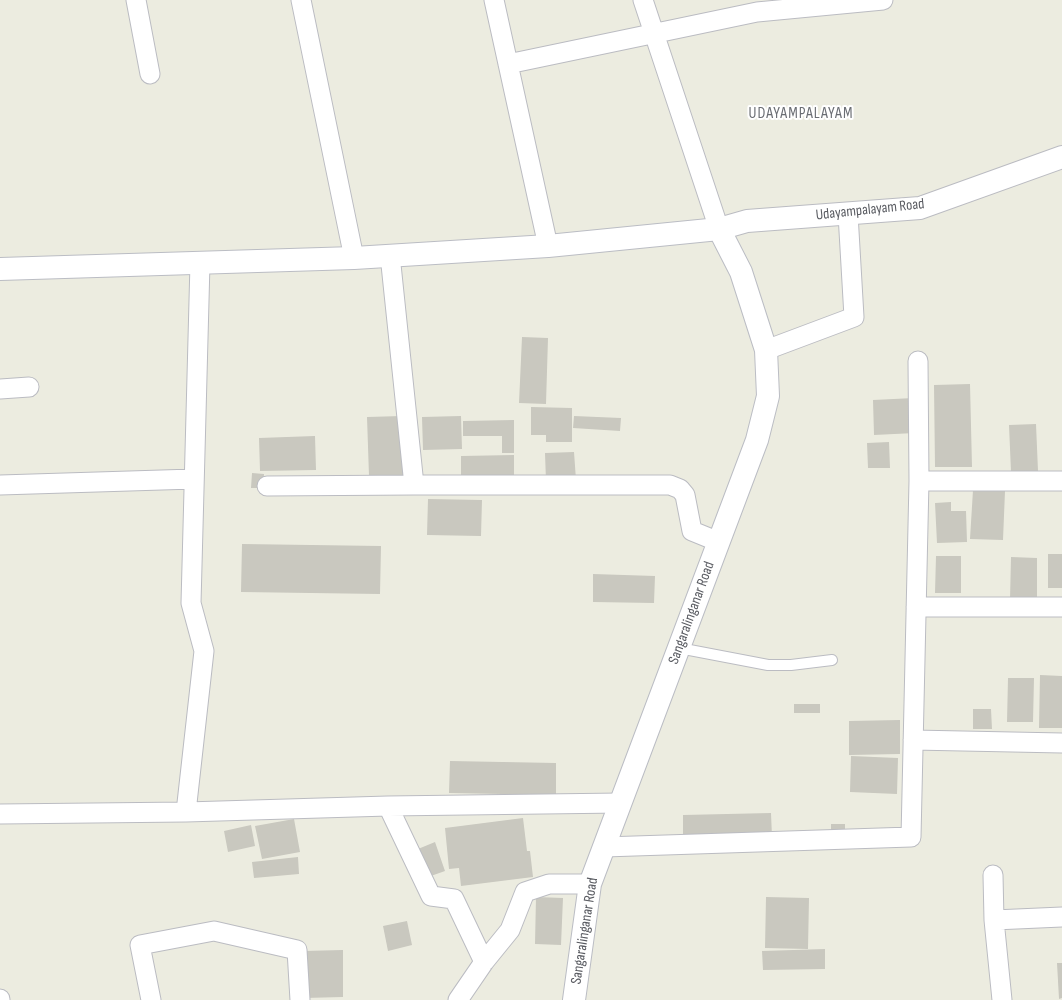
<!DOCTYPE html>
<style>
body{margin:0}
canvas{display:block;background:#ecece0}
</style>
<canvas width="1062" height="1000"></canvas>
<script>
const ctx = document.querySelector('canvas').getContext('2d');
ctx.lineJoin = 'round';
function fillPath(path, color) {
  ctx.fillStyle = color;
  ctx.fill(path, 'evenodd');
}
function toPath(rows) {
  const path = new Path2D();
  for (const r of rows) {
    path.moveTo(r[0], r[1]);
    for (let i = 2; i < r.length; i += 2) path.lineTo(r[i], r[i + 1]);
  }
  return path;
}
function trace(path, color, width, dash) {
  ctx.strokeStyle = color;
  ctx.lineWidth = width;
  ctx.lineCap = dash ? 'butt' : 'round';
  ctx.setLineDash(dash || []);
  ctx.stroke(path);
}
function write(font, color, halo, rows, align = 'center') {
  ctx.font = font + ' "Sofia Sans Condensed",sans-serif';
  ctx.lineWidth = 4;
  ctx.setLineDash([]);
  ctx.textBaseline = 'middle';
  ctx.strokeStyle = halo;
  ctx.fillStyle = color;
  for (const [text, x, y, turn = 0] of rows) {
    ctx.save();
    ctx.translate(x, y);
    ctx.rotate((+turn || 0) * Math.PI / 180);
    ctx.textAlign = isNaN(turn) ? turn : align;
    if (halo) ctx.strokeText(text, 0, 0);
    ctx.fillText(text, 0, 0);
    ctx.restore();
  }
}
const building = toPath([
 [522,337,548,338,546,404,519,403],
 [970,384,972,467,935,467,934,385],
 [914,398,915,433,874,435,873,400],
 [531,407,572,408,572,442,546,442,546,435,531,435],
 [402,416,404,475,369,476,367,417],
 [461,416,462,449,423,450,422,417],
 [574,416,621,418,620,431,573,428],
 [514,420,514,453,502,453,502,436,463,436,463,421],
 [1036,424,1038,471,1011,472,1009,425],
 [315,436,316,470,260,471,259,438],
 [889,442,890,468,868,468,867,443],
 [574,452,576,480,546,481,545,453],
 [514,455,514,479,461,479,461,456],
 [252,473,264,474,263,488,251,488],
 [973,490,1005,491,1003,540,970,539],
 [428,499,482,500,481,536,427,535],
 [951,502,951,511,966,511,967,542,937,543,935,503],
 [242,544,381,546,380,594,241,592],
 [1048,554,1062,554,1062,588,1048,588],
 [936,556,961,556,961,593,935,593],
 [1011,557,1037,558,1037,600,1010,600],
 [593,574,655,576,654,603,593,602],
 [1040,675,1062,676,1062,728,1039,728],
 [1008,678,1034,678,1033,722,1007,722],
 [794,704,820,704,820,713,794,713],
 [973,709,991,709,992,729,973,729],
 [900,720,900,754,849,755,849,721],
 [851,756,898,758,897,794,850,792],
 [450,761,556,763,556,795,449,793],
 [771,813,772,837,683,840,683,815],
 [523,818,527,851,530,851,533,877,461,886,459,868,449,869,445,828],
 [294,819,300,852,262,859,255,826],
 [831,824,845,824,845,833,831,833],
 [251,825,255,846,228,852,224,831],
 [435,842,445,871,428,877,418,849],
 [298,857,299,874,254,878,252,862],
 [536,897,563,898,561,945,535,944],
 [766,897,809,898,808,949,765,948],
 [407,921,412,945,388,951,383,926],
 [825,949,825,969,763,970,762,951],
 [343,950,343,997,304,998,303,951],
 [1057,963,1062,963,1062,998,1059,999]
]);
const service = toPath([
 [679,648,768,665,791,665,832,660]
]);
const minor = toPath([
 [136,0,150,74],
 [301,0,354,258],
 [494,0,548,246],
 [643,0,719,229],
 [508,64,757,12,883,0],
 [390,255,414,485,670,485,680,489,685,495,692,531,719,542],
 [766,350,854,317,848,214],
 [918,361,919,481],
 [0,389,29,387],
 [0,485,194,479],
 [267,486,414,485],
 [916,607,1062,607],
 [913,740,1062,743],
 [388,806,431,896,454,899,484,962],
 [186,812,204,651,191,603,200,263],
 [0,814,186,812,388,806,621,803],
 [604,847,911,837,919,481,1062,481],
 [993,875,994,920,1002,1000],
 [994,920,1062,917],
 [0,999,0,1000],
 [151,1000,140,945,214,931,297,950,300,1000],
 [458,1000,484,962,510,930,525,892,549,884,590,884]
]);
const tertiary = toPath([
 [719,229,747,221,920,208,1062,157]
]);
const secondary = toPath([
 [0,269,354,258,548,246,719,229,741,272,766,350,768,396,757,440,590,884,574,1000]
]);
const streetNames = [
 ["Udayampalayam Road",870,210,-6],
 ["Sangaralinganar Road",692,613,-70],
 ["Sangaralinganar Road",585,931,-81]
];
const neighbourhoodNames = [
 ["UDAYAMPALAYAM",801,114]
];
fillPath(building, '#c9c8bf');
trace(service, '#bbbcc2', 12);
trace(minor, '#bbbcc2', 21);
trace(tertiary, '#bbbcc2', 24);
trace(secondary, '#bbbdc4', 24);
trace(service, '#fff', 10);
trace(minor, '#fff', 19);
trace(tertiary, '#fff', 22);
trace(secondary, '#fff', 22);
write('15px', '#595b61', '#fff', streetNames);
ctx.letterSpacing = '1px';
write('16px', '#6a6d73', '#fff', neighbourhoodNames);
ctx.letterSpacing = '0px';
</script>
